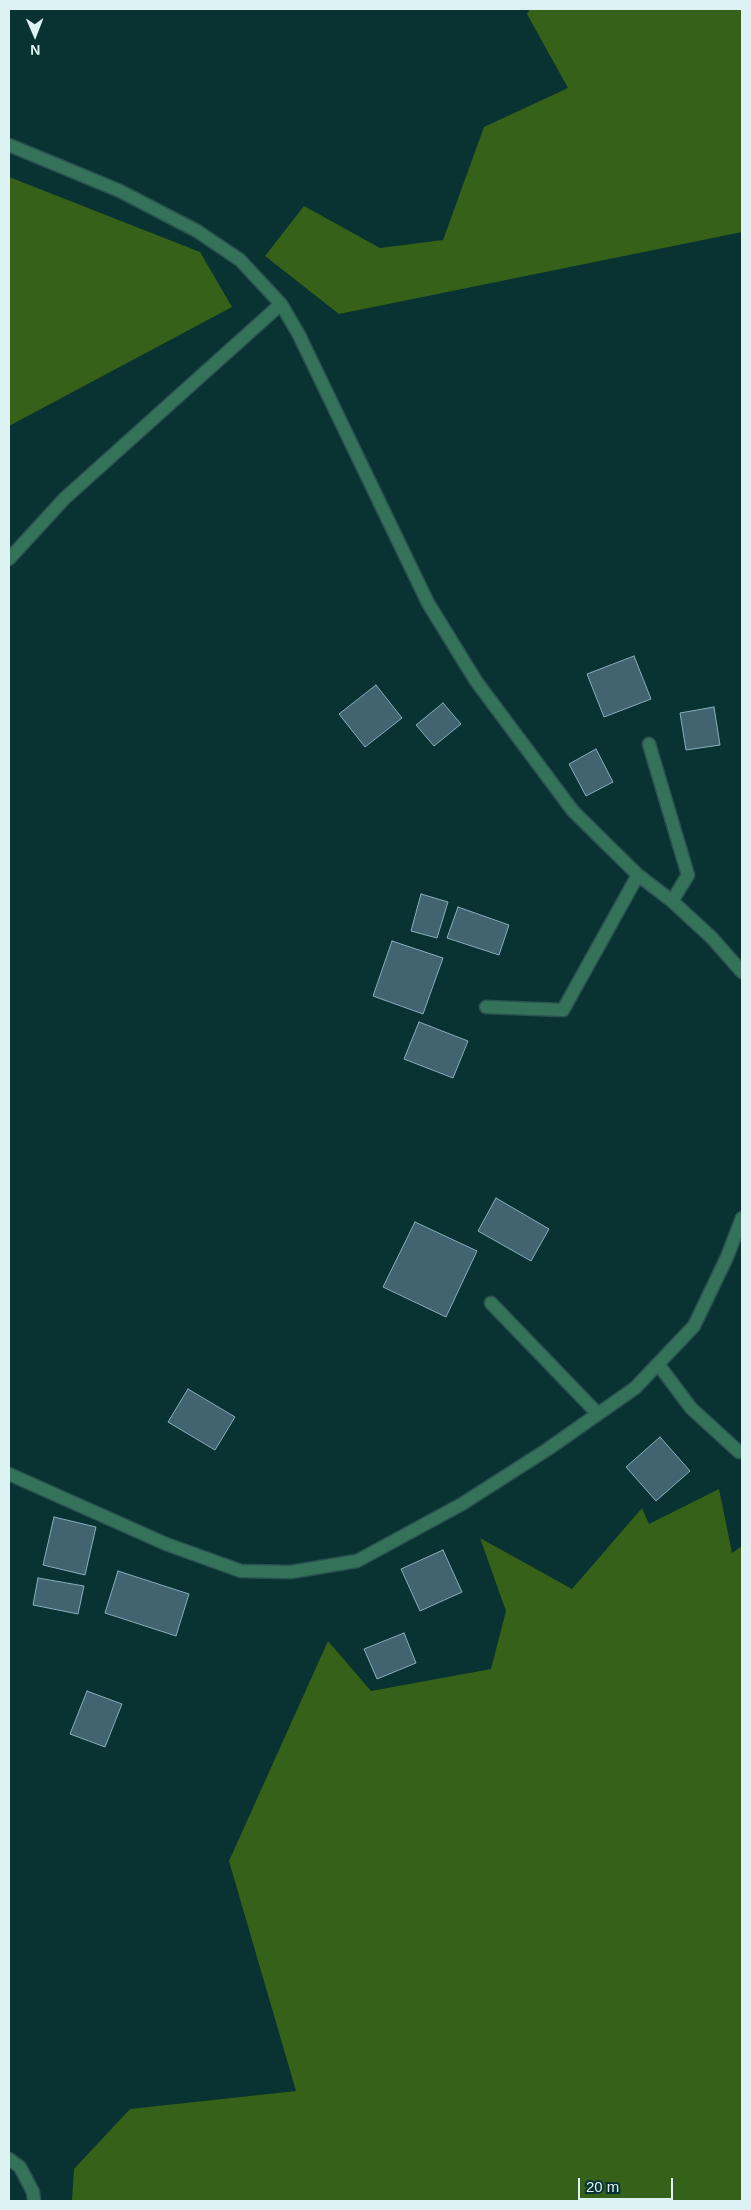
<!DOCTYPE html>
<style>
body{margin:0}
#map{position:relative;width:751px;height:2210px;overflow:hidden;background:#093232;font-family:Helvetica,sans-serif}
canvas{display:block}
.frame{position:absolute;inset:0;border:10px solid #ddf2f2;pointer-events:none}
.north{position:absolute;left:10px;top:10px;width:50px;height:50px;-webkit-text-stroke:4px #093232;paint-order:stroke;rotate:179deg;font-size:14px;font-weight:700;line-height:20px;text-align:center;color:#ddf2f2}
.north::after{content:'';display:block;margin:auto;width:18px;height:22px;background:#ddf2f2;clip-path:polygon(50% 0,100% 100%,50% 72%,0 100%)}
.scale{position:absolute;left:578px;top:2178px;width:95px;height:22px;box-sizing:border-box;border:2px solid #ddf2f2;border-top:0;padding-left:6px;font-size:15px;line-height:18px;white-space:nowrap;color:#ddf2f2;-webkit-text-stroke:4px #093232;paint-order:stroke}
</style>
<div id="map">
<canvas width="751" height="2210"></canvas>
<div class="frame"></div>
<div class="north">N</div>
<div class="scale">20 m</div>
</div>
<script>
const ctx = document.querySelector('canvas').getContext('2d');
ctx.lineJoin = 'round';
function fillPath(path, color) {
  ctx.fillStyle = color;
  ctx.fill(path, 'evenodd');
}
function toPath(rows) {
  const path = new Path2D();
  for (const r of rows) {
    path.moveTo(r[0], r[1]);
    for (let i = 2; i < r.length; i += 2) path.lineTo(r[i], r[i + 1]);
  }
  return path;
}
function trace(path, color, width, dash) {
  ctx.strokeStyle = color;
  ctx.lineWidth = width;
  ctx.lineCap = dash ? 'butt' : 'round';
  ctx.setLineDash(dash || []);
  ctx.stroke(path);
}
const forest = toPath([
 [530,9,742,9,742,232,339,314,265,256,304,206,380,248,443,240,484,127,568,88,527,14],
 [9,177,200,252,232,307,9,426],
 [719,1489,732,1553,742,1546,742,2201,72,2201,74,2169,130,2109,296,2091,229,1861,328,1641,371,1691,491,1669,506,1611,480,1538,572,1589,642,1508,649,1524]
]);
const building = toPath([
 [634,656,651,699,604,717,587,674,634,656],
 [376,685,402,718,365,747,339,714,376,685],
 [443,703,461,724,434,746,416,725,443,703],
 [714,707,720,745,686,750,680,713,714,707],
 [596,749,613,782,586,796,569,764,596,749],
 [421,894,448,902,437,938,411,931,421,894],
 [458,907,509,925,499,955,447,938,458,907],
 [392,941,443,958,423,1014,373,996,392,941],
 [419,1022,468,1041,453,1078,404,1059,419,1022],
 [496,1198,549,1229,531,1261,478,1231,496,1198],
 [415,1222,477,1251,446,1317,383,1287,415,1222],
 [188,1389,235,1417,215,1450,168,1422,188,1389],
 [660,1437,690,1471,656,1501,626,1467,660,1437],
 [54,1517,96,1527,85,1575,43,1565,54,1517],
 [443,1550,462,1592,420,1611,401,1569,443,1550],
 [118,1571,189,1594,176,1636,105,1613,118,1571],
 [38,1578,84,1586,78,1614,33,1605,38,1578],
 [404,1633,416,1663,377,1679,364,1649,404,1633],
 [87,1691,122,1704,105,1747,70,1734,87,1691]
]);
const minor = toPath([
 [9,145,120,191,197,231,240,260,281,304,299,335,428,603,476,681,573,811,638,875,672,901,712,938,742,972],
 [9,559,65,498,281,304],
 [649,744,688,875,672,901],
 [486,1007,563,1010,638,875],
 [491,1303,598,1414],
 [658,1364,691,1408,739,1452],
 [9,1474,166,1544,241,1571,291,1572,357,1561,462,1504,548,1449,635,1388,694,1326,727,1257,742,1218],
 [9,2159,20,2167,33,2192,34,2201]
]);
fillPath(forest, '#366118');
fillPath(building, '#426471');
trace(building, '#8aaebd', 1);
trace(minor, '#2b5151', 15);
trace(minor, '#34735a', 12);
</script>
